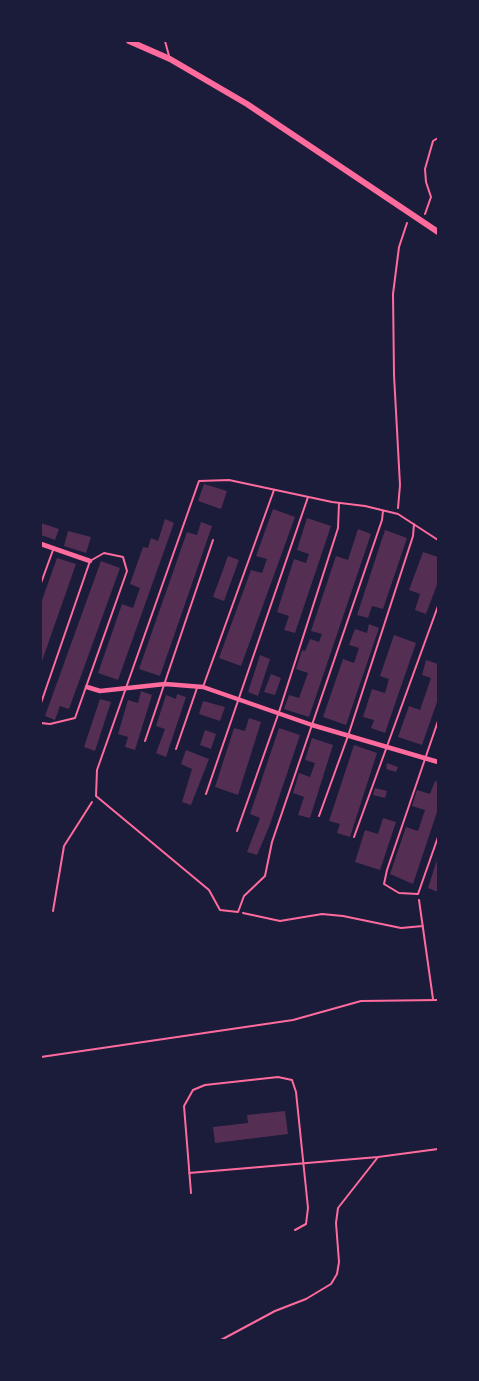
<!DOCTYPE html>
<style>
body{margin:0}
#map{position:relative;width:479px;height:1381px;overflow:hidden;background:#1b1b3a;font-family:"Source Serif 4",serif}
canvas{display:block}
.frame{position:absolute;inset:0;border:42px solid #1b1b3a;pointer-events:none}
</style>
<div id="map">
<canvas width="479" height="1381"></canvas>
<div class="frame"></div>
</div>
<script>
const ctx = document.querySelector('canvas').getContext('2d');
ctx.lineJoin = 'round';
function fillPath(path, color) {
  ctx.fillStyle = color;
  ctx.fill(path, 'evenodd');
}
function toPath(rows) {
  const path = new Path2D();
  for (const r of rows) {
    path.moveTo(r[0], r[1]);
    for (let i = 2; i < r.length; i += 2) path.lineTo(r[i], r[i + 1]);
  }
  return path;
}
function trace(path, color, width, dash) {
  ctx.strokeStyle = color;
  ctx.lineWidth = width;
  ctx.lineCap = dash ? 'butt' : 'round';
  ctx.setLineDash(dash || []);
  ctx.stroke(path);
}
const building = toPath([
 [204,484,227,491,221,509,198,501],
 [273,509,295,517,241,666,219,658,251,570,262,573,267,559,256,556],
 [307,518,331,526,295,633,284,630,289,616,277,612,294,559,306,563,309,554,297,550],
 [165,519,174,523,118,680,98,673,122,604,133,608,140,588,130,584,143,547,148,548,151,538,158,541],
 [201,522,212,526,160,676,139,669,187,532,197,535],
 [41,523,59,529,55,540,41,535],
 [358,529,371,534,309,717,284,709,289,695,299,698,308,673,296,669,302,650,305,651,310,639,319,642,322,634,311,631,336,556,348,560],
 [385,530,407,538,383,609,372,606,368,618,357,615],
 [68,531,91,537,86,553,64,546],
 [423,552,438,557,438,582,426,614,415,610,420,594,409,590],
 [228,556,239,560,224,601,213,597],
 [57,558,76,564,42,661,41,603],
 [101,561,120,568,69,709,60,706,55,720,45,716],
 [369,624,379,628,346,725,323,717,343,659,354,663,359,648,349,645,355,629,367,633],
 [394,635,416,643,385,733,371,728,374,720,363,717,372,689,385,693,389,679,380,676],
 [260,655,270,659,258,696,248,692],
 [426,660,438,664,438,699,422,745,398,737,409,706,420,710,431,678,422,675],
 [271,674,281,678,275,695,264,692],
 [141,691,152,695,135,750,125,747,128,737,118,734,128,700,138,703],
 [177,694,186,697,166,757,156,753,165,729,156,726,166,695,176,699],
 [100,699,111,702,95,751,84,747],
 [203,701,225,707,220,721,199,714],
 [249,718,261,722,238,795,215,787,234,728,245,731],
 [279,728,300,735,269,827,257,855,247,852,260,818,250,814],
 [205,730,216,734,211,749,200,745],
 [312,738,333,745,310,818,298,815,304,797,293,793,299,773,310,777,315,763,305,760],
 [354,745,377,753,350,837,337,833,340,824,329,821],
 [186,750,209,759,191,805,182,802,192,769,181,764],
 [387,763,398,767,396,772,386,769],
 [435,781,438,782,438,809,413,884,390,874,406,827,418,831,425,810,412,806,417,790,430,794],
 [375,788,387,791,385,798,373,795],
 [383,818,396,822,380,870,355,862,365,830,378,834],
 [437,860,438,860,438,892,428,888],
 [285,1111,288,1134,215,1143,213,1127,248,1123,247,1115]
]);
const path = toPath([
 [425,214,431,197,426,182,425,169,433,141,438,138],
 [398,508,400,485,394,375,393,294,399,247,407,223],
 [419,900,433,999],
 [53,911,64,846,92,802],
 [243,913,280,921,322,914,343,916,401,928,423,926],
 [41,1057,293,1020,361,1001,438,1000]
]);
const service = toPath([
 [165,41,169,56],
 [383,511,382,520,272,842,265,876,244,896,238,912,220,910,209,890,96,796,97,770,199,481,229,480,332,502,365,506,398,514,438,540],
 [41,583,53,550],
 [203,687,274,490],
 [41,703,90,561,104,553,123,557,127,571,75,718,50,724,41,723],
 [438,721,387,870,384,884,399,893,418,894,438,837],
 [145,741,213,540],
 [176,749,197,688],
 [206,794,308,497],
 [319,816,348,736,413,536,414,524],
 [237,831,279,712,338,528,339,503],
 [354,837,438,606],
 [189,1173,378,1157],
 [191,1193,184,1106,193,1090,205,1085,278,1077,292,1080,296,1092,308,1208,306,1224,295,1230],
 [221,1340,275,1311,306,1299,331,1284,337,1274,339,1262,336,1223,338,1208,378,1157,438,1149]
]);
const minor = toPath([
 [41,544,90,561],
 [87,687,100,691,165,684,203,687,312,725,438,762]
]);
const secondary = toPath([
 [129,41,170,59,247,104,438,232]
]);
fillPath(building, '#542f53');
trace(path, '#ff6b9d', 2);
trace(service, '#ff6b9d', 2);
trace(minor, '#ff6b9d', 4.5);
trace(secondary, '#ff6b9d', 6);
</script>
